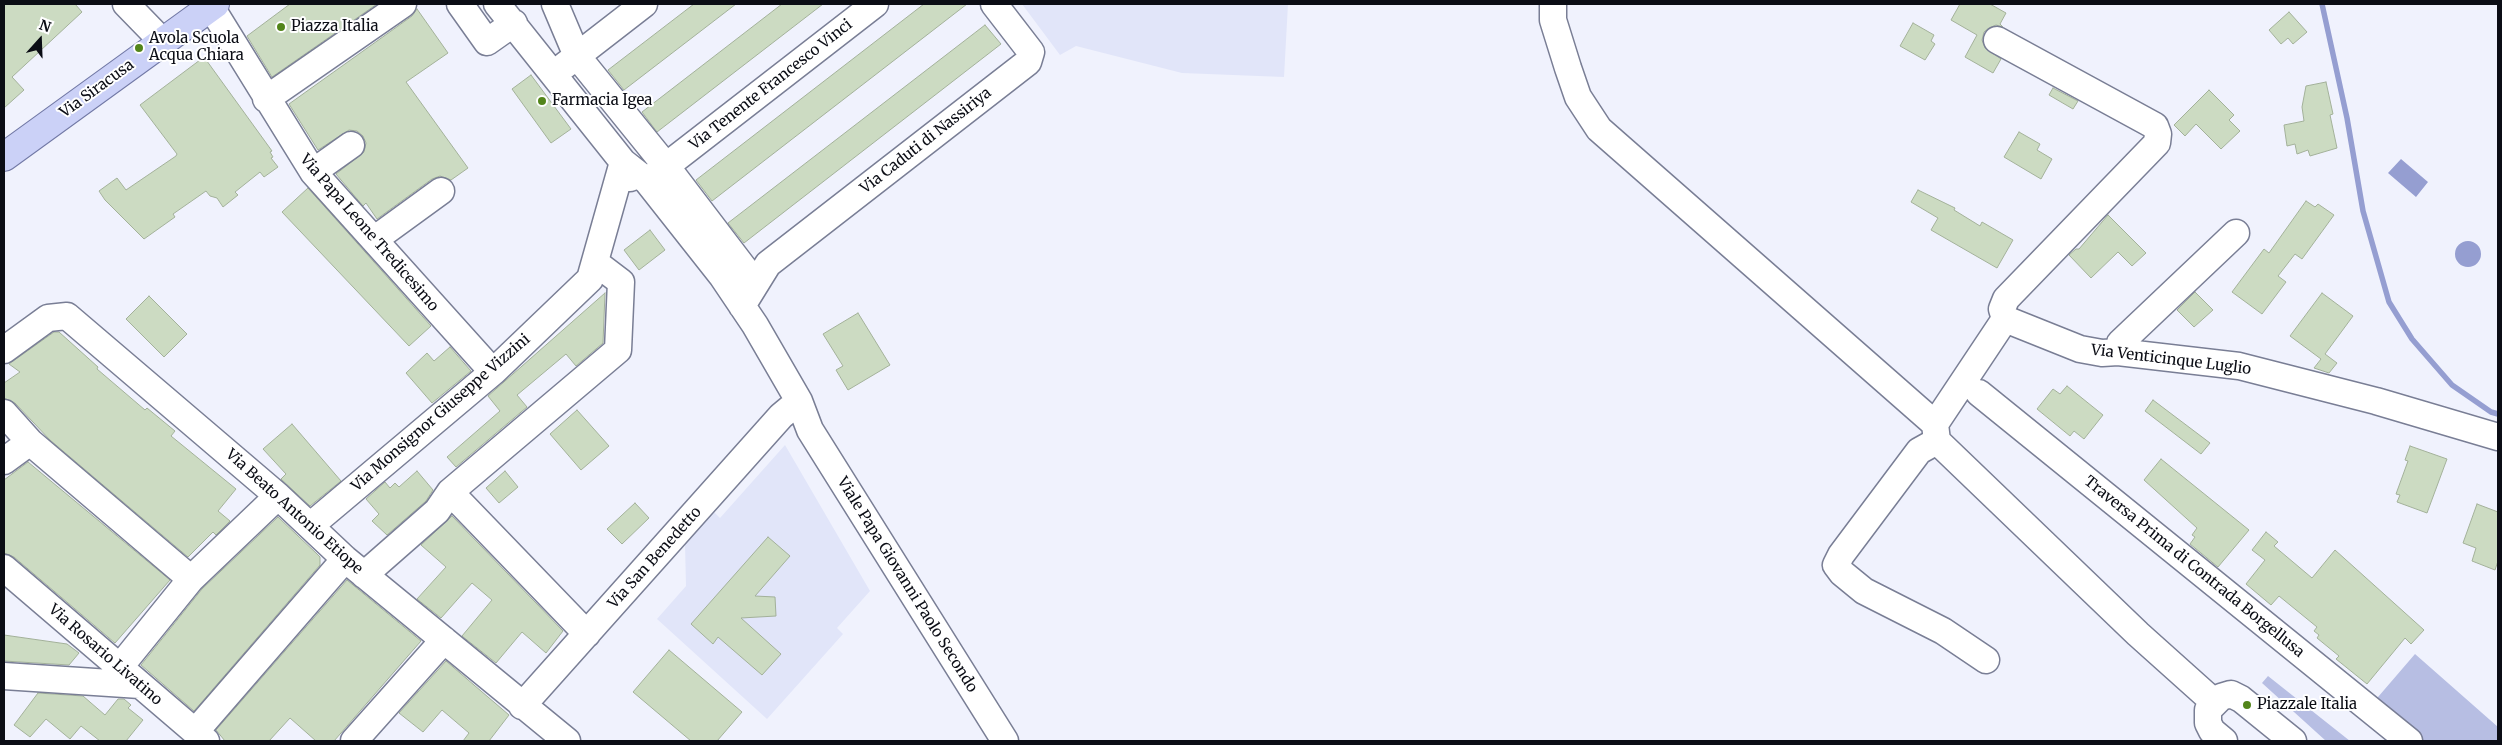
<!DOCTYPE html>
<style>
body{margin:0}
#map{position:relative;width:2502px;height:745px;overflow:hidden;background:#f0f2fd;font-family:Merriweather,serif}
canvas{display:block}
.frame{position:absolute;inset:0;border:5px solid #0b0d15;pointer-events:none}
.north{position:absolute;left:15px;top:15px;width:50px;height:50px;-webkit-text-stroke:4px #fff;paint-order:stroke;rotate:20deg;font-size:14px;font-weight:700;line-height:20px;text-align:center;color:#0b0d15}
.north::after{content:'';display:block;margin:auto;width:18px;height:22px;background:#0b0d15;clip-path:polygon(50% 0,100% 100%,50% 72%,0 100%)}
</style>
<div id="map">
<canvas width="2502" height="745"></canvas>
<div class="frame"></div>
<div class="north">N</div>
</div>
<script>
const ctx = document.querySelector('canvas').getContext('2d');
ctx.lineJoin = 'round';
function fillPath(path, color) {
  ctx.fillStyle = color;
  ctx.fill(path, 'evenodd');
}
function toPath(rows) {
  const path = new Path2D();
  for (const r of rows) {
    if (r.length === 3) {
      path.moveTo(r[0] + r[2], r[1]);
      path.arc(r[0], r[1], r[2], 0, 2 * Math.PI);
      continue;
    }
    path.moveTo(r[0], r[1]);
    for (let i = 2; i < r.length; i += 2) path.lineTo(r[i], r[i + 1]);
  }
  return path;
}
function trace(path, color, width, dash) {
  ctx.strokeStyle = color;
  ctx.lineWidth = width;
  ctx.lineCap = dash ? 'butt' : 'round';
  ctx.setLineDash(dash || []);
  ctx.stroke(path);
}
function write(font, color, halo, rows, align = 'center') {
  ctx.font = font + ' Merriweather,serif';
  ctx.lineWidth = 4;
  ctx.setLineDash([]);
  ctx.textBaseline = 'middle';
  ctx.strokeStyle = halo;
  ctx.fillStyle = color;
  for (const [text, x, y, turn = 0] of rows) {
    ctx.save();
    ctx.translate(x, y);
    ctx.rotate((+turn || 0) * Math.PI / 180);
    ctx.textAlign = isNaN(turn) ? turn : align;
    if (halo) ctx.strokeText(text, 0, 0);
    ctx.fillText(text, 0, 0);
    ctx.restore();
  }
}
const built = toPath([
 [1022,4,1288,4,1284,77,1182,73,1076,46,1060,55],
 [785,445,870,591,837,628,843,634,767,719,657,619,686,586,685,544,714,512,720,518]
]);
const green = toPath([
 [2415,654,2498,727,2498,741,2418,741,2372,704],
 [2268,676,2350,741,2326,741,2262,683]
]);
const water = toPath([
 [2401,159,2428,182,2416,197,2388,173],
 [2468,254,13]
]);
const stream = toPath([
 [2322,4,2347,118,2363,211,2389,302,2412,339,2452,385,2491,412,2498,414]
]);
const building = toPath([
 [4,4,75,4,82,12,12,77,24,90,4,108,4,4],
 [290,4,377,4,272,77,247,36,290,4],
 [694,4,736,4,624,90,608,70,694,4],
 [782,4,823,4,657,132,642,112,782,4],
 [924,4,967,4,712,201,696,180,924,4],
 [1960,4,1990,4,2006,13,2000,24,2003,27,1996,25,1989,28,1984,32,1982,40,1985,48,2001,59,1993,73,1965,57,1977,35,1951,20,1960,4],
 [417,9,448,53,406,82,468,168,451,180,440,176,432,179,377,219,366,203,363,206,336,174,364,152,366,143,363,136,357,131,349,130,318,150,289,104,412,16,417,9],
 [2289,12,2307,32,2293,44,2288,38,2281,44,2269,30,2289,12],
 [1913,23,1934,35,1931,41,1935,44,1925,60,1900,46,1913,23],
 [985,25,1001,44,744,243,728,223,985,25],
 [204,57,272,151,270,152,273,157,271,158,278,167,264,177,260,172,235,192,238,195,223,207,217,198,210,196,206,191,173,214,175,217,144,239,105,200,99,191,117,178,126,190,176,156,177,154,140,105,204,57],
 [531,75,571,129,551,143,512,89,531,75],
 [2326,82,2333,114,2330,115,2337,148,2310,156,2308,150,2297,154,2295,144,2287,146,2284,125,2304,121,2302,107,2306,86,2326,82],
 [2053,88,2078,101,2073,109,2049,95,2053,88],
 [2209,90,2234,115,2229,120,2240,131,2221,149,2196,124,2185,136,2174,125,2209,90],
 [2019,132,2040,144,2037,150,2052,159,2041,179,2004,157,2019,132],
 [308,188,431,326,409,346,282,212,308,188],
 [1918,190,1955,208,1954,210,1980,226,1982,222,2013,240,1997,268,1931,230,1938,218,1911,202,1918,190],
 [2306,201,2315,207,2318,204,2334,215,2302,259,2295,254,2278,276,2286,282,2262,314,2232,292,2264,249,2269,253,2306,201],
 [2108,215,2146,253,2132,266,2118,252,2091,278,2069,255,2076,249,2079,249,2108,215],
 [650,230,665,250,639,270,624,250,650,230],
 [2195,292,2213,310,2194,327,2177,310,2195,292],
 [605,293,603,343,576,366,566,354,517,395,527,407,456,467,447,457,500,411,488,396,605,293],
 [2322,293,2353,316,2325,354,2337,363,2329,373,2314,368,2321,359,2290,336,2322,293],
 [149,296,187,334,164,357,126,319,149,296],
 [858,313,890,365,848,390,836,370,843,366,823,334,858,313],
 [54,332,59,332,98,367,97,369,145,410,147,408,175,431,171,436,236,489,218,511,230,521,216,535,213,532,188,557,50,440,15,403,4,398,4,383,20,372,9,364,54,332],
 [450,347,471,371,432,403,406,373,427,353,434,361,450,347],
 [2067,386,2103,415,2084,439,2074,431,2070,436,2037,409,2053,389,2060,394,2067,386],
 [2153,400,2210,443,2201,454,2145,411,2153,400],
 [577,410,609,446,581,470,550,434,577,410],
 [292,424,341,481,310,506,281,479,286,474,263,449,292,424],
 [2410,446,2447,459,2427,513,2397,502,2400,495,2396,494,2408,461,2405,460,2410,446],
 [2161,459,2249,530,2218,567,2190,544,2195,537,2192,535,2197,528,2144,480,2161,459],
 [28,462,170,580,115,643,14,557,4,553,4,480,28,462],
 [417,471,433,490,426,501,387,535,372,521,379,514,366,499,385,482,390,488,395,483,399,487,417,471],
 [505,471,518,487,499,503,486,488,505,471],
 [635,503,649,518,622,544,607,529,635,503],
 [2477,504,2498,512,2498,561,2495,570,2472,561,2476,548,2463,543,2477,504],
 [452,516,563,631,546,653,522,632,496,663,462,636,492,600,472,583,441,618,417,599,446,567,421,545,452,516],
 [278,517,316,553,320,557,320,565,194,711,141,665,202,589,278,517],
 [2266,532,2278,542,2274,546,2312,578,2335,550,2424,630,2411,644,2405,638,2367,684,2336,659,2339,656,2317,638,2319,635,2314,631,2317,627,2279,596,2271,605,2246,584,2265,560,2252,550,2266,532],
 [768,537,790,556,755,596,775,597,776,616,741,618,781,654,762,675,718,637,713,644,691,624,768,537],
 [347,580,421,641,334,741,316,741,290,718,269,741,225,741,216,730,347,580],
 [4,635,67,644,79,653,69,665,4,661,4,635],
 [669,650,742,712,717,741,691,741,633,692,669,650],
 [446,661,509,715,489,741,463,741,469,733,442,710,423,732,399,713,446,661],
 [38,693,83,696,105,715,118,699,124,699,131,705,128,708,143,720,126,741,100,741,81,726,70,739,46,719,30,737,14,725,38,693]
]);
const minor = toPath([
 [126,4,163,42],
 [460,4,487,42,514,23],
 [497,4,623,162,630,178],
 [555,4,577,56,666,166,746,271],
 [1553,4,1553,20,1568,68,1578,97,1599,129,1935,424],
 [211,7,313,172,493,372],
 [1997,40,2155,126,2158,134,2157,143,2006,299,2002,309,2005,319,2080,349,2102,353,2118,352,2239,366,2376,401,2498,437],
 [564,66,644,4],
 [266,99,403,4],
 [623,162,647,181,722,276,755,325,799,401,810,430,1005,741],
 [313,172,351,145],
 [652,177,875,4],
 [375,239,441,191],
 [742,306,768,264,1028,62,1031,52,994,4],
 [2005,319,1935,424,1937,441,2138,634,2215,703],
 [4,350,48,318,67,316,278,496,345,559,567,741],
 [2118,352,2120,343,2236,233],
 [1979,393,2409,741],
 [4,413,30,442,191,579],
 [1937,441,1919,451,1841,555,1836,565,1842,573,1864,591,1943,631,1986,660],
 [4,461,30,442],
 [450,492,587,634],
 [310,526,493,372,590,279,623,162],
 [4,568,206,741],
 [364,575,437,511,450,492,618,350,621,282,596,263],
 [119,668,191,579,278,496],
 [4,676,140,685],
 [522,706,781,416,799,401],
 [195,732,345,559],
 [354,741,444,640],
 [2224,741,2212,731,2208,723,2208,710,2221,697,2231,694,2241,699,2293,741]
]);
const major = toPath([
 [4,157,215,4]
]);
const markers = [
 [281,27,5,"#52851a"],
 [139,48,5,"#52851a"],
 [542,101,5,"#52851a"],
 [2247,705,5,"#52851a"]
];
const poiNames = [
 ["Piazza Italia",291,27],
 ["Avola Scuola",149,39],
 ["Acqua Chiara",149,56],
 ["Farmacia Igea",552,101],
 ["Piazzale Italia",2257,705]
];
const streetNames = [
 ["Via Tenente Francesco Vinci",771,85,-38],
 ["Via Siracusa",97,89,-36],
 ["Via Caduti di Nassiriya",926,141,-38],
 ["Via Papa Leone Tredicesimo",369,233,49],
 ["Via Venticinque Luglio",2171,360,7],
 ["Via Monsignor Giuseppe Vizzini",441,413,-41],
 ["Via Beato Antonio Etiope",294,512,42],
 ["Via San Benedetto",655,558,-48],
 ["Traversa Prima di Contrada Borgellusa",2194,567,39],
 ["Viale Papa Giovanni Paolo Secondo",907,585,58],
 ["Via Rosario Livatino",105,655,41]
];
fillPath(built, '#e1e5f9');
fillPath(green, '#b7bee3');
fillPath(water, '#959ed1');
trace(stream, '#959ed1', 5.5);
fillPath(building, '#ccdbc2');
trace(building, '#a3b19a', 1);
trace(minor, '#797e95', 29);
trace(major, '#7178a5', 30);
trace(minor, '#fff', 26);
trace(major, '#cbd1f7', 28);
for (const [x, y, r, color] of markers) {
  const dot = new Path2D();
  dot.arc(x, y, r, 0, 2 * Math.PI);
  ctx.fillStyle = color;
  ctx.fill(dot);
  trace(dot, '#fff', 2);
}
write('15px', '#0b0d15', '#fff', poiNames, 'left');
write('15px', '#0b0d15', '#fff', streetNames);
</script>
